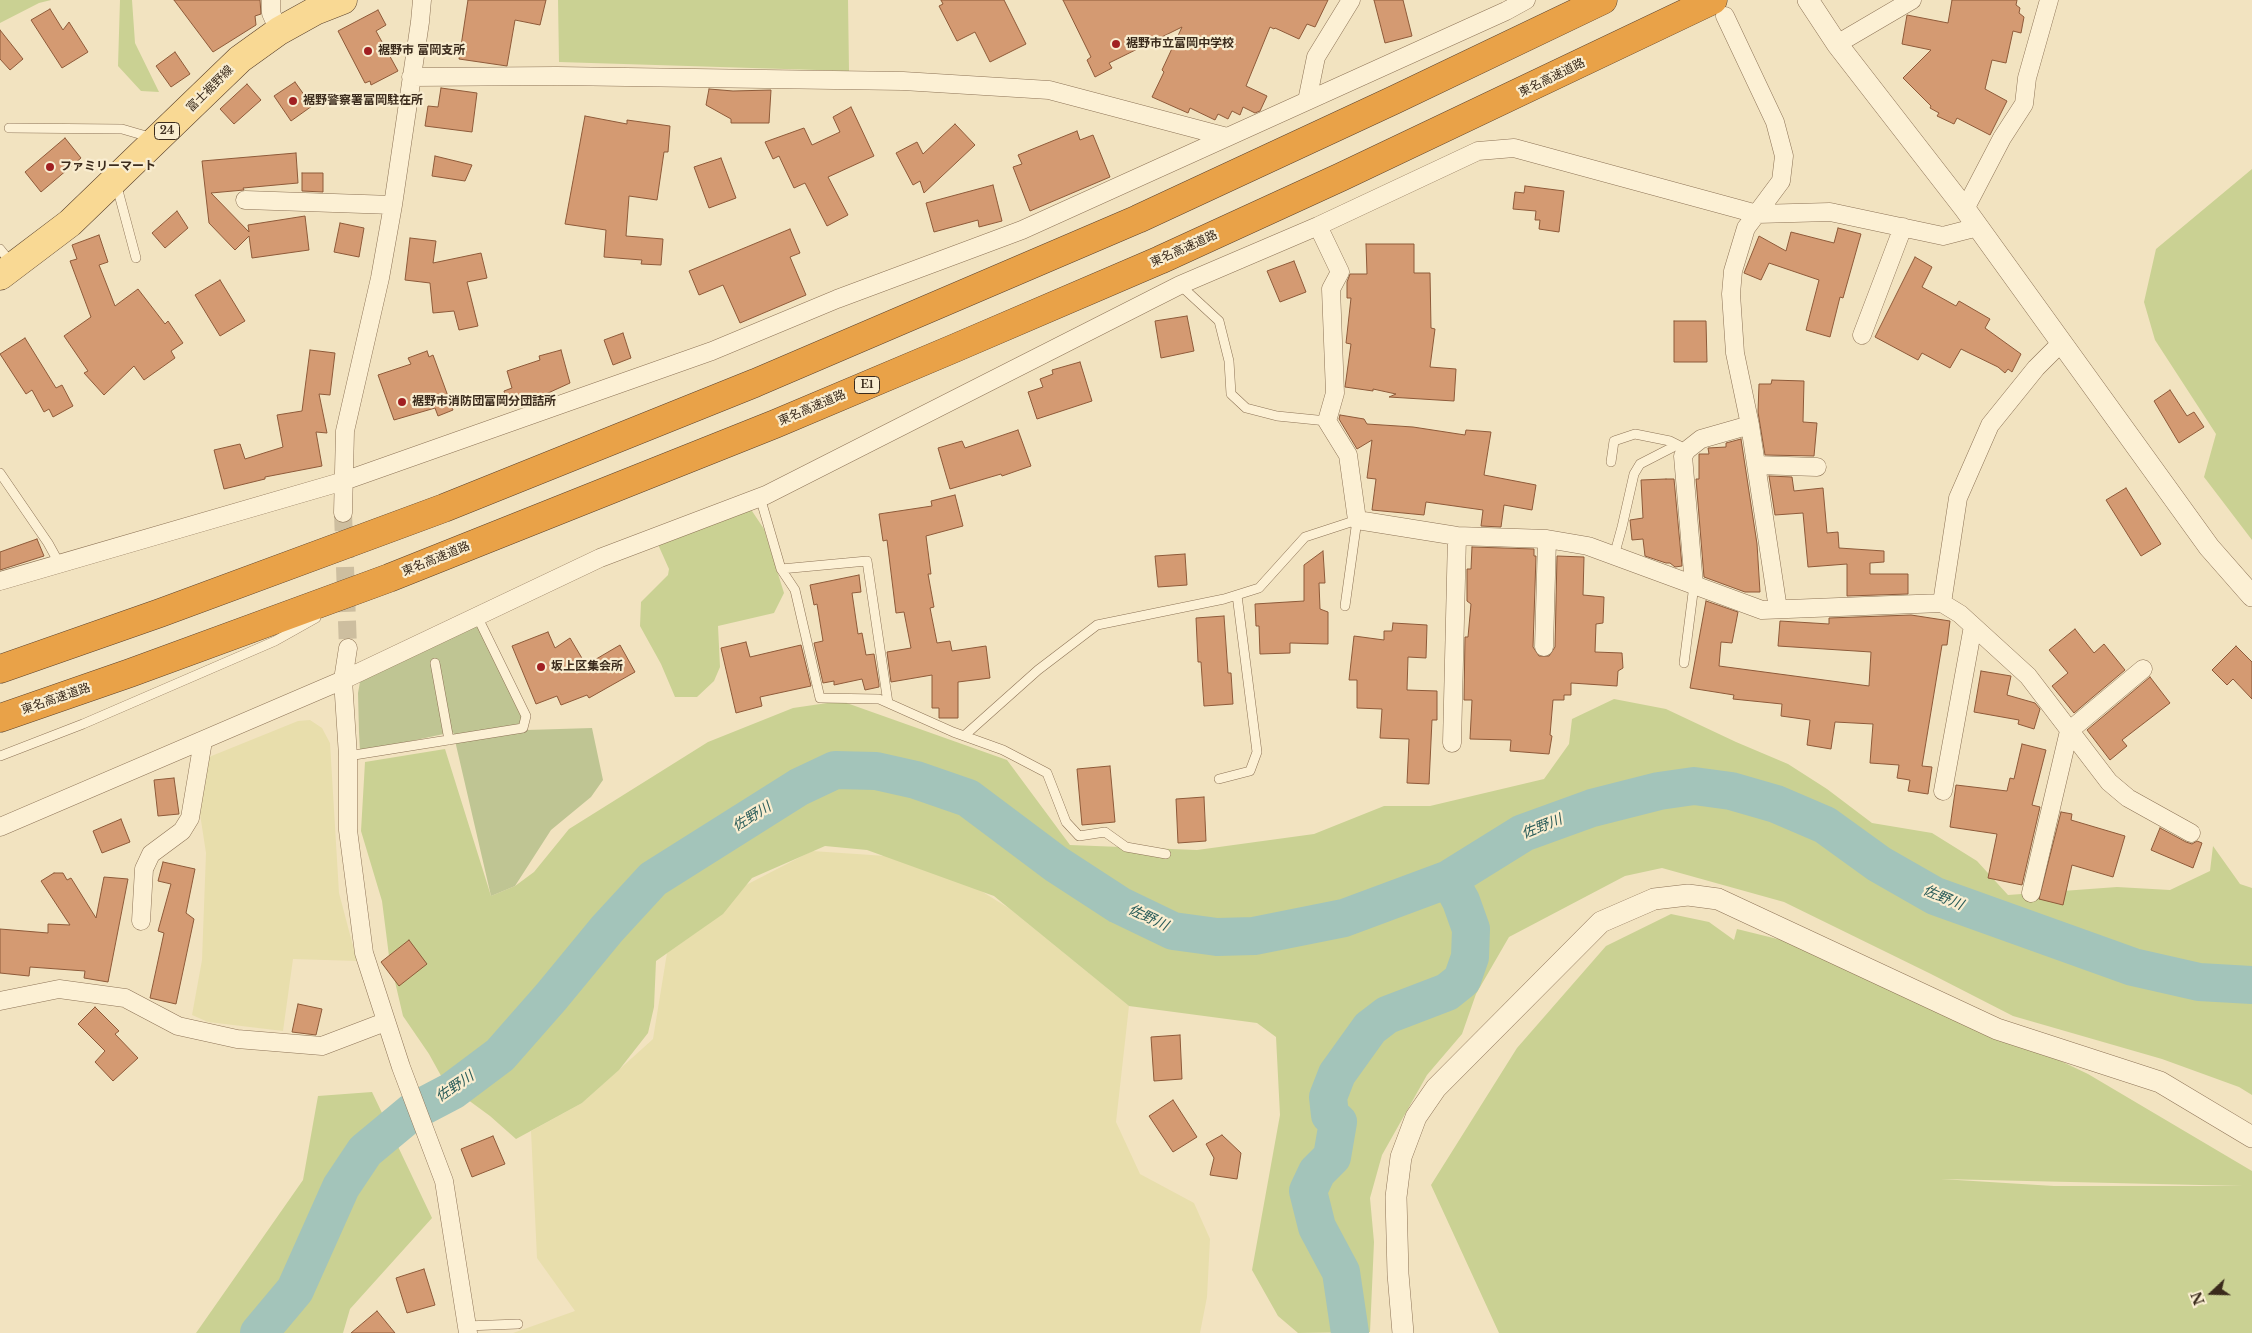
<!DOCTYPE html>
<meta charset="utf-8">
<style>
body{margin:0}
#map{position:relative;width:2252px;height:1333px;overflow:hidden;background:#f2e3c0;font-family:"Libre Baskerville",serif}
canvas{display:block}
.north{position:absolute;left:2187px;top:1268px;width:50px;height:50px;-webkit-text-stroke:4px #f9edd0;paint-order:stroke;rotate:249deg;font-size:14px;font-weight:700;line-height:20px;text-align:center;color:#3b2b1c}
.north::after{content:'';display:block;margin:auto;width:18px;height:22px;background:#3b2b1c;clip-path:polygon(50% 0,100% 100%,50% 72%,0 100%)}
</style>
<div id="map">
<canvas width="2252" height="1333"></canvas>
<div class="north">N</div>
</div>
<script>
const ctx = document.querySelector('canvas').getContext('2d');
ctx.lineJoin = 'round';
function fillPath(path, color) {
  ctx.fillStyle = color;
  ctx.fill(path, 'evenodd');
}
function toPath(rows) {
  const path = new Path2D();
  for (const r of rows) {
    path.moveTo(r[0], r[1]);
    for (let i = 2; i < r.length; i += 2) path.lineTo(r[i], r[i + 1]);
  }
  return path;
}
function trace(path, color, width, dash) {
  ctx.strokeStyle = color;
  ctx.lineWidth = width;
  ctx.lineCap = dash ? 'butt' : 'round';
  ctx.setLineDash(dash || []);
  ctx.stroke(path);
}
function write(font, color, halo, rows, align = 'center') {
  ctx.font = font + ' "Libre Baskerville","Noto Sans JP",serif';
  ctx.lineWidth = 4.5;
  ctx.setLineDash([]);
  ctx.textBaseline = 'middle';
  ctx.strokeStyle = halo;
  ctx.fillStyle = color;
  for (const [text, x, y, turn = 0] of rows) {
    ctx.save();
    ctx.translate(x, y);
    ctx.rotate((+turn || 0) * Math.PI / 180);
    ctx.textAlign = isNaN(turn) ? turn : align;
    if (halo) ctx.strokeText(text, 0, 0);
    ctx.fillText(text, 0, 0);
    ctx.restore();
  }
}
const farmland = toPath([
 [310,720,322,728,330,743,339,893,357,961,293,959,283,1031,208,1022,192,1015,202,960,206,853,200,814,209,757,298,721],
 [812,851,930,859,1010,909,1129,1006,1116,1122,1140,1174,1194,1203,1210,1239,1207,1297,1200,1333,513,1333,575,1311,537,1258,531,1131,582,1103,653,1039,667,953,708,924,746,885]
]);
const green = toPath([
 [0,0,51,0,39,3,0,23],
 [120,0,132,0,135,43,159,92,141,91,118,66],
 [558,0,848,0,849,71,559,62],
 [2252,169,2252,540,2204,477,2216,434,2155,340,2144,302,2156,249],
 [750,508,764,529,784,593,774,613,718,626,720,667,714,681,697,697,675,697,661,664,640,626,641,602,668,575,669,569,656,540],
 [1614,699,1666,709,1736,742,1788,764,1827,789,1872,823,1932,833,1977,861,2008,895,2117,887,2170,890,2210,871,2213,846,2240,884,2252,888,2252,1095,2239,1087,2162,1059,2013,1016,1931,974,1784,902,1662,868,1625,876,1509,937,1476,994,1462,1034,1427,1075,1382,1155,1370,1198,1374,1242,1370,1332,1298,1333,1278,1316,1252,1270,1280,1115,1276,1037,1257,1023,1129,1006,994,896,867,850,825,846,752,878,723,914,656,961,654,1007,648,1033,619,1070,582,1103,516,1139,490,1116,445,1083,429,1054,403,1016,389,956,382,901,361,831,365,762,445,749,491,896,515,886,534,872,569,829,708,742,793,708,841,701,1007,760,1070,845,1197,850,1314,834,1384,806,1430,806,1544,779,1569,744,1572,719],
 [1671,914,1709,922,1734,940,1737,929,1834,953,2088,1074,2252,1171,2252,1333,1499,1333,1431,1185,1517,1048,1606,946],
 [1941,1179,2243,1186,2244,1186,2054,1186],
 [372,1092,432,1218,350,1309,343,1333,196,1333,303,1180,318,1096]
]);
const cemetery = toPath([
 [477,616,526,716,527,730,592,728,603,780,591,797,551,830,515,886,491,896,453,732,360,752,359,732,358,693,360,682,370,673]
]);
const river = toPath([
 [259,1333,295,1290,341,1187,365,1151,412,1112,452,1091,500,1055,551,997,607,929,653,879,799,787,835,770,876,771,916,780,968,798,1056,864,1119,905,1173,931,1217,937,1254,936,1344,918,1449,879,1523,833,1592,808,1659,791,1694,786,1731,791,1776,804,1825,825,1879,864,1935,896,2133,967,2199,982,2252,985],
 [1350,1333,1341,1272,1317,1227,1308,1191,1317,1172,1332,1157,1338,1122,1330,1115,1328,1097,1337,1074,1370,1028,1387,1015,1447,992,1462,980,1470,957,1471,929,1461,901,1449,879]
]);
const building = toPath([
 [174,0,260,0,261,14,255,16,256,25,213,52,174,0],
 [468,0,546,0,540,25,515,20,507,66,459,59,468,0],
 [941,0,1004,0,1026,44,990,62,975,32,957,41,939,6,943,4,941,0],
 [1063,0,1328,0,1315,27,1307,24,1299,39,1275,28,1274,29,1270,27,1246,86,1267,96,1260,111,1255,113,1243,107,1240,115,1232,111,1228,119,1218,114,1215,120,1190,108,1188,113,1152,97,1164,72,1162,70,1182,27,1109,63,1112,68,1095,77,1087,60,1091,57,1063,0],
 [1374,0,1403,0,1412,36,1385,43,1374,0],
 [1952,0,2017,0,2016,5,2020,8,2019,13,2024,17,2021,33,2013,31,2006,63,1992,60,1985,89,2007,101,1990,135,1957,118,1954,124,1937,116,1939,113,1930,108,1931,106,1903,78,1931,50,1902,44,1907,15,1948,23,1952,0],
 [50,9,63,30,69,22,88,52,62,68,31,20,50,9],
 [378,10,386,25,376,31,398,71,371,85,370,81,365,83,338,31,378,10],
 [0,30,23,59,10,70,0,59,0,30],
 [175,52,190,74,171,87,156,66,175,52],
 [295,82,312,106,291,121,274,96,295,82],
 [247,84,261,100,234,124,220,109,247,84],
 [441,88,477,93,472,132,425,126,428,106,438,107,441,88],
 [709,89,733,91,771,90,769,123,731,123,731,119,706,105,709,89],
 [851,107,874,156,828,177,848,215,827,226,805,183,794,188,779,156,773,159,765,142,804,128,812,145,840,132,833,117,851,107],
 [585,116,627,124,627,120,670,126,668,152,664,152,657,200,629,196,626,236,663,239,661,265,641,264,642,260,604,257,606,230,565,224,585,116],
 [955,124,975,145,924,193,920,181,913,185,896,153,917,142,923,154,955,124],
 [1077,131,1080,140,1093,135,1110,177,1030,211,1013,167,1022,164,1018,155,1077,131],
 [65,138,81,158,41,192,25,172,65,138],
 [296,153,298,183,243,188,244,190,211,193,249,232,248,225,305,216,309,250,252,258,249,236,235,250,209,223,202,161,296,153],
 [435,156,472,165,465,181,432,176,435,156],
 [721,158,736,198,709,208,694,167,721,158],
 [302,173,323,173,323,192,302,191,302,173],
 [993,185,1002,221,979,227,978,220,934,232,926,203,993,185],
 [1525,186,1564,191,1559,232,1539,229,1540,220,1535,220,1536,211,1513,209,1515,192,1524,193,1525,186],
 [177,211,188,228,165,248,152,233,177,211],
 [340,223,364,228,359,257,334,252,340,223],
 [1838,228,1861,234,1843,298,1840,297,1830,337,1806,330,1819,280,1769,263,1761,280,1744,273,1759,236,1786,251,1791,232,1834,243,1838,228],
 [790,229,800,253,790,257,806,295,740,323,723,285,699,295,689,271,790,229],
 [99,235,108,262,99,265,115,306,138,289,165,324,168,321,183,343,171,351,175,358,144,380,134,366,104,395,84,373,88,371,64,336,91,317,70,261,77,259,72,245,99,235],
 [410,238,436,241,433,263,481,253,487,278,467,282,478,326,459,330,454,311,433,313,430,283,405,280,410,238],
 [1366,244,1414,244,1414,273,1430,273,1431,328,1435,329,1430,367,1456,369,1454,401,1389,397,1396,394,1373,389,1373,391,1345,387,1351,344,1346,343,1351,298,1347,298,1347,282,1350,274,1367,274,1366,244],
 [1915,257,1932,267,1922,287,1956,306,1959,301,1990,319,1985,328,2021,354,2012,372,2008,369,2005,373,1998,367,1961,349,1950,368,1922,353,1918,360,1875,337,1915,257],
 [1294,261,1306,292,1280,302,1267,271,1294,261],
 [220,280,245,321,220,336,195,295,220,280],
 [1187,316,1194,351,1161,358,1155,321,1187,316],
 [1674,321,1706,321,1707,362,1674,362,1674,321],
 [623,333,631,358,613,365,604,340,623,333],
 [25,338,56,388,62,385,73,406,53,417,49,409,44,412,32,390,26,394,0,354,25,338],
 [310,350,335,353,330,395,319,394,327,433,316,432,322,466,265,477,265,479,224,489,214,450,240,444,245,459,283,447,277,415,302,411,310,350],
 [561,350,570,383,537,398,509,407,504,391,512,388,507,371,540,360,539,356,561,350],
 [427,351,429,357,433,355,453,410,438,416,435,408,394,420,378,375,411,364,408,358,427,351],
 [1080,362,1092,401,1037,419,1028,392,1043,387,1040,379,1053,374,1052,370,1080,362],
 [1772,380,1804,381,1803,422,1817,423,1814,456,1765,455,1758,412,1759,384,1771,384,1772,380],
 [2170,390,2187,416,2194,412,2204,427,2179,443,2154,401,2170,390],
 [1340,415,1364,419,1367,424,1413,427,1465,435,1466,430,1491,432,1484,475,1536,485,1532,510,1504,505,1501,527,1481,526,1483,510,1426,502,1424,515,1372,510,1376,479,1367,478,1372,440,1357,449,1339,419,1340,415],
 [1018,430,1031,466,1002,476,1001,474,950,489,938,448,962,441,965,448,1018,430],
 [1741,439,1757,544,1760,592,1745,592,1704,577,1696,479,1699,479,1699,454,1709,454,1708,448,1726,447,1726,443,1741,439],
 [1769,476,1792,477,1794,491,1823,488,1827,533,1838,532,1839,548,1884,551,1884,562,1870,563,1870,574,1908,574,1908,594,1847,596,1847,564,1808,567,1803,513,1775,515,1769,476],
 [1666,479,1674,479,1682,566,1675,567,1670,563,1666,563,1645,556,1643,539,1632,540,1630,520,1643,518,1641,480,1666,479],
 [2126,488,2161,544,2141,556,2106,500,2126,488],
 [955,495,963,526,926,536,931,574,928,574,934,607,930,608,937,643,950,641,952,651,986,646,990,678,958,682,958,718,939,718,939,708,932,708,932,675,891,682,887,652,911,648,904,612,896,613,887,540,883,541,879,514,932,506,931,501,955,495],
 [37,539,44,556,0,570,0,552,37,539],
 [1472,547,1534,549,1534,556,1536,556,1533,647,1539,656,1549,656,1555,647,1557,556,1584,557,1583,595,1604,597,1603,623,1596,624,1595,652,1622,653,1623,668,1618,671,1617,686,1571,683,1571,695,1564,695,1564,700,1553,700,1550,735,1552,736,1549,754,1510,751,1511,740,1470,739,1472,700,1464,700,1465,637,1468,637,1471,604,1467,601,1467,569,1471,569,1472,547],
 [1323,551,1325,583,1319,583,1320,609,1328,612,1328,644,1290,643,1290,653,1260,654,1259,626,1256,626,1255,604,1304,601,1304,565,1323,551],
 [1185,554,1187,585,1158,587,1155,556,1185,554],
 [859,575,861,592,852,593,858,634,862,633,866,655,874,654,879,684,879,687,865,690,862,679,834,685,834,681,823,683,814,643,823,641,817,604,814,605,810,585,859,575],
 [1706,601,1738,612,1732,643,1721,642,1719,666,1869,686,1871,652,1778,646,1780,621,1829,624,1829,618,1911,615,1950,621,1947,645,1942,645,1922,766,1932,767,1928,794,1908,791,1910,780,1897,778,1899,765,1870,763,1873,724,1835,722,1831,749,1807,745,1810,720,1781,716,1782,704,1733,699,1734,695,1690,688,1706,601],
 [1224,616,1228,673,1231,673,1233,704,1204,706,1201,662,1198,662,1196,618,1224,616],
 [1393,623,1427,625,1426,658,1408,657,1407,690,1437,691,1437,720,1432,720,1429,784,1407,783,1409,739,1380,738,1382,709,1357,708,1357,680,1349,680,1354,636,1384,640,1384,631,1392,631,1393,623],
 [2075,629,2094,653,2104,644,2125,670,2074,713,2052,686,2068,673,2049,650,2075,629],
 [548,632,555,648,570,638,586,665,620,645,635,672,589,698,587,695,561,705,557,696,536,704,512,646,548,632],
 [746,642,750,657,801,645,811,686,760,697,762,706,736,713,721,648,746,642],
 [2236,646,2252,662,2252,699,2233,679,2227,685,2212,670,2236,646],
 [1981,671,2011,676,2007,695,2035,703,2040,709,2034,729,2018,724,2019,720,1974,712,1981,671],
 [2150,677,2170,703,2122,740,2127,746,2110,760,2087,730,2150,677],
 [2022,744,2046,750,2032,805,2040,807,2022,885,1988,878,1997,834,1950,827,1956,785,2007,791,2010,778,2014,779,2022,744],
 [1110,766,1115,822,1082,825,1077,769,1110,766],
 [174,778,179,814,158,816,154,780,174,778],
 [1204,797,1206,841,1178,843,1176,799,1204,797],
 [2061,812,2072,814,2071,820,2125,836,2113,877,2072,865,2063,905,2039,899,2061,812],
 [121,819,130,842,102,853,93,831,121,819],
 [2160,828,2186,842,2192,844,2197,841,2202,843,2193,868,2151,850,2160,828],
 [163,862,195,869,186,913,194,919,176,1004,150,998,164,933,158,931,171,884,158,881,163,862],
 [54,873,63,873,67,880,71,878,96,918,104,877,128,879,108,982,84,978,85,971,30,967,29,976,0,973,0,929,48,933,48,924,70,925,41,881,54,873],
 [409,940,427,964,399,986,381,962,409,940],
 [298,1004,322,1009,316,1035,292,1032,298,1004],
 [95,1007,119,1031,115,1034,138,1058,113,1081,95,1062,105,1051,78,1024,95,1007],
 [1180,1035,1182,1079,1154,1081,1151,1037,1180,1035],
 [1173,1100,1197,1137,1173,1152,1149,1116,1173,1100],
 [1222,1135,1241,1153,1237,1179,1210,1175,1214,1158,1206,1144,1222,1135],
 [493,1136,505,1164,472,1177,461,1149,493,1136],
 [424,1269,435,1305,407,1313,396,1278,424,1269],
 [377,1311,395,1333,351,1333,377,1311]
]);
const minorTunnel = toPath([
 [343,513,348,648]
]);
const service = toPath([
 [9,128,122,129,153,138],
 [116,183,136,258],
 [0,249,12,264],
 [1180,285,1219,321,1229,361,1231,394,1246,408,1277,416,1327,421],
 [1611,462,1614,441,1635,434,1670,441,1680,446],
 [0,473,48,543,59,563],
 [760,497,781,569,795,590,820,698,879,699,953,732,1003,750,1047,773,1066,822,1079,836,1105,832,1126,847,1166,854],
 [1614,556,1622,527,1634,474,1640,464,1677,445],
 [781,569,867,561,888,703],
 [435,663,449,740],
 [1684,663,1694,585],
 [964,736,1038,670,1097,625,1224,599,1259,588,1305,537,1357,520,1345,606],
 [0,756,83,724,275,641,316,618],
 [348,756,523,728,526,716,477,616],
 [1219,779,1250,771,1257,752,1237,595],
 [466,1326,518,1324]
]);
const minor = toPath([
 [271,0,271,13,279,31],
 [1725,16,1775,122,1784,156,1781,181,1746,228,1733,271,1731,294,1735,353,1750,425,1778,609],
 [1837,44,1912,0],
 [411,77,557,76,903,81,1049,90,1227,137],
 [1307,101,1316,57,1351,0],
 [245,200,393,205],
 [1965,209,2002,138,2024,104,2027,78,2049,0],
 [1318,226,1340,272,1331,289,1335,393,1327,421,1348,455,1357,520,1457,536,1547,539,1588,546,1762,610,1942,603,1960,614,2028,676,2109,782,2128,798,2191,833],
 [1862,335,1903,227],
 [1756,465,1817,467],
 [343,513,345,431,380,278,393,205,420,22,422,0],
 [0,581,344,481,712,351,837,299,1022,230,1506,11,1526,0],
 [1694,585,1683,456,1687,450,1701,439,1750,425],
 [1942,603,1958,498,1990,425,2036,368,2061,343],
 [1544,647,1547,539],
 [348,648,343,680,348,756,348,830,364,953,401,1067,444,1181,468,1333],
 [1452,743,1457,536],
 [1943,791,1973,626],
 [0,827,343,680,600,558,766,495,1180,285,1318,226,1478,151,1514,148,1757,214,1830,212,1943,236,1978,227],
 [2031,893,2069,731,2143,669],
 [141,921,144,869,151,854,182,831,190,818,203,741],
 [0,1001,59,989,125,998,178,1026,237,1039,322,1046,385,1022]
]);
const tertiary = toPath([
 [1808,0,1837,44,1965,209,2209,547,2252,596],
 [1403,1333,1398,1274,1396,1197,1401,1157,1416,1117,1436,1088,1601,922,1654,899,1688,895,1718,899,1997,1029,2160,1082,2252,1137]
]);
const primary = toPath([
 [0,276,70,223,240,59,279,31,315,11,343,0]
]);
const motorway = toPath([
 [0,669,160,613,444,508,755,383,1138,219,1394,100,1603,0],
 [0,718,130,673,389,578,775,424,955,348,1160,260,1341,177,1713,0]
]);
const markers = [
 [1116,44,5,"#a12022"],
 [368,51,5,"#a12022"],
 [293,101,5,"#a12022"],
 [50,167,5,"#a12022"],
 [402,402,5,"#a12022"],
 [541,667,5,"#a12022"]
];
const shields = [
 [167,131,25],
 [867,385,25]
];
const shieldNames = [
 ["24",167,131],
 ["E1",867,385]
];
const poiNames = [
 ["裾野市立富岡中学校",1126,44],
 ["裾野市 富岡支所",378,51],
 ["裾野警察署富岡駐在所",303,101],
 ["ファミリーマート",60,167],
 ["裾野市消防団富岡分団詰所",412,402],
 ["坂上区集会所",551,667]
];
const streetNames = [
 ["東名高速道路",1552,78,-26],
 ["富士裾野線",210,89,-45],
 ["東名高速道路",1184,249,-24],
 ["東名高速道路",812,408,-23],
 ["東名高速道路",436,559,-22],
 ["東名高速道路",56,699,-19]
];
const waterNames = [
 ["佐野川",752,817,-32],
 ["佐野川",1542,827,-22],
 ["佐野川",1943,898,23],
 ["佐野川",1148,918,25],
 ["佐野川",455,1087,-34]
];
fillPath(farmland, '#e8deac');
fillPath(green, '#cad193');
fillPath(cemetery, '#bfc593');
trace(river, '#a3c4ba', 38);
fillPath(building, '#d49a72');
trace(building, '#8e5a39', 1);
trace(minorTunnel, '#cdbe9f', 18, [18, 9]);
trace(service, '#8d7356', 10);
trace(minor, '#8d7356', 19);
trace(tertiary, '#8d7356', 22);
trace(primary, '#5a402b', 29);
trace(motorway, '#5a402b', 29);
trace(service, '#fcf0d4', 9);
trace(minor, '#fcf0d4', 18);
trace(tertiary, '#fcf0d4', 21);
trace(primary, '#f9d994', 28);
trace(motorway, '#e9a248', 28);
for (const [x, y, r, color] of markers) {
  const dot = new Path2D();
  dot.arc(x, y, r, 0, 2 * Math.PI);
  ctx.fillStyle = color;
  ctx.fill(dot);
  trace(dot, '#f9edd0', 2);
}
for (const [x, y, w] of shields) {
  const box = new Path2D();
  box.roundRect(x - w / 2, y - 8.5, w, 17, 4);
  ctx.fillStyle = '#f9edd0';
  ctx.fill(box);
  trace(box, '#3b2b1c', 1);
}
write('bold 11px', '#3b2b1c', null, shieldNames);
write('bold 12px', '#3b2b1c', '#f9edd0', poiNames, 'left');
write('12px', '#3b2b1c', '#f9edd0', streetNames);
write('italic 14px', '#2a5c59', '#f9edd0', waterNames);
</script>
